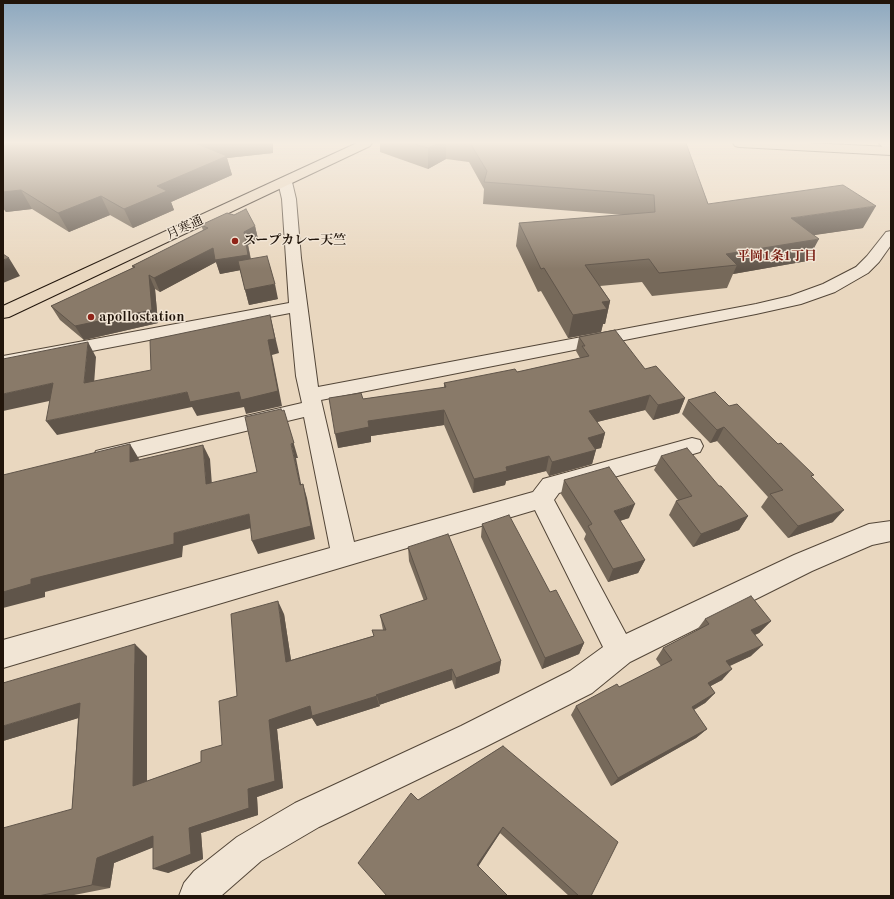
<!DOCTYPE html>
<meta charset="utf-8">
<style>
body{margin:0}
#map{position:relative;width:894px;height:899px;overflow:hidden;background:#e9d7bf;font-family:"Old Standard TT",serif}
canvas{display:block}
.frame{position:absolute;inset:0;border:4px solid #21150b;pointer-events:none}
</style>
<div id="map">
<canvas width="894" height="899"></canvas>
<div class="frame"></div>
</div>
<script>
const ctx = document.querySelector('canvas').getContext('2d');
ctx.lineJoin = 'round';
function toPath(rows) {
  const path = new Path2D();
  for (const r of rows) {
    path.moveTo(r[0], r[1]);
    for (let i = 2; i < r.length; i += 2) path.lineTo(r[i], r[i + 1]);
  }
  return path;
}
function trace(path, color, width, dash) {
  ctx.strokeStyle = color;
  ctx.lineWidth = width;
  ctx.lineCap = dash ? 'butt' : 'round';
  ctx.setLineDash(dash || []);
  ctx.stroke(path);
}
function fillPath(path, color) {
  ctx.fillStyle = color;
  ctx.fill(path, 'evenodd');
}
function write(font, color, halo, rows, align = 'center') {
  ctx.font = font + ' "Old Standard TT","Noto Serif JP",serif';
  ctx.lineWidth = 3;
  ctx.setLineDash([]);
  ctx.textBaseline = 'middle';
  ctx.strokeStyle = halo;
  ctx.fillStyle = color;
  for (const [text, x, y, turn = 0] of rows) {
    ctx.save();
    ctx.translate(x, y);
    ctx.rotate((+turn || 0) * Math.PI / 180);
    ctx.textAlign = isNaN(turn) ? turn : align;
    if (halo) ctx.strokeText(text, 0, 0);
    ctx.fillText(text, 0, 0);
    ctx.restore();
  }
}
const minor = toPath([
 [879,143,891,143,891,153,887,152,879,143],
 [285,178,290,179,292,182,296,199,301,258,318,387,756,304,790,296,823,284,856,267,867,256,886,232,891,231,891,245,879,262,868,273,835,292,801,304,756,314,321,400,354,542,533,492,543,479,692,438,700,440,703,446,700,452,559,493,554,500,626,634,794,555,869,524,891,521,891,541,872,545,812,571,630,662,592,693,483,748,319,827,261,861,221,896,179,896,184,883,194,871,237,837,295,803,461,726,570,671,603,647,535,510,3,668,3,640,330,548,304,417,104,465,96,463,93,457,96,451,104,449,302,403,296,376,290,313,3,368,3,356,289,303,282,199,278,182,280,179,285,178]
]);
const major = toPath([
 [733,143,806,143,891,147,891,155,739,147,735,146,733,143]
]);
const highway = toPath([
 [357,143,372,143,370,146,9,317,3,318,3,306,357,143]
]);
const wall = toPath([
 [380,143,686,143,708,204,863,228,813,235,807,261,733,274,727,288,652,296,642,282,600,286,610,301,605,324,603,324,601,332,568,338,541,291,538,292,516,246,519,223,625,215,483,204,484,189,469,162,446,159,428,169,380,152],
 [3,149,273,153,227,158,232,175,171,202,174,210,133,228,110,215,69,232,32,209,6,212,3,208],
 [201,225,255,226,258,239,248,245,251,259,278,299,249,305,240,270,220,274,216,262,160,292,155,289,158,323,84,340,60,320,51,306,133,268,132,266,203,230],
 [579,337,645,369,685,398,679,413,653,420,645,410,597,422,605,433,601,448,596,449,592,464,549,476,546,471,506,481,505,485,473,493,444,425,371,436,371,442,338,448,363,399,444,388,444,383,517,372,580,358,576,351],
 [688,400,729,406,812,477,833,522,788,538,761,507,768,497,717,441,710,443,682,414],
 [661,456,719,486,748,516,739,530,693,547,669,515,676,501,678,500,654,470],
 [564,480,629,518,620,521,645,560,638,573,608,582,584,539,586,534,561,494],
 [482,524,550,592,584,643,579,654,542,669,481,537],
 [408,547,501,661,499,673,455,689,452,680,379,705,380,706,317,726,312,718,277,729,283,788,257,797,258,815,201,833,203,859,168,873,153,847,114,863,110,888,69,896,3,896,72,809,78,718,3,741,147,656,147,781,201,762,222,745,237,696,284,614,291,660,373,636,383,630,380,615,424,601,409,561],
 [705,619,771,621,759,633,755,635,751,656,730,666,722,680,710,686,715,693,705,703,694,710,707,729,696,738,611,786,571,715,576,706,619,687,661,666,656,659,663,648,696,631],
 [503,746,591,896,569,896,500,833,478,866,387,896,418,800]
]);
const shadedWall = toPath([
 [194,143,273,143,273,153,227,158,232,175,171,202,174,210,133,228,124,209,157,186],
 [439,143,446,143,446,159,428,169,428,148],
 [21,190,32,209,6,212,3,208,3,192],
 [101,196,110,215,69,232,58,213],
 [876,206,863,228,781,240,791,218],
 [255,226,258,239,248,245,252,268,220,274,216,262,160,292,154,278],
 [819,239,807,261,733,274,737,265,726,254],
 [9,258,20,276,3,283,3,260],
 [149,275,155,289,158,323,84,340,75,326],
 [275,284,278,299,249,305,245,290],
 [610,301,605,324,603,324,601,332,568,338,573,315,602,302],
 [270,315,279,353,272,355,282,406,246,414,244,407,197,416,192,407,57,435,46,421,187,392,268,340],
 [88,342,96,357,93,398,84,383],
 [53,383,63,398,3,411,3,394],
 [650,395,645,410,585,425,589,411],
 [685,398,679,413,653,420,658,405],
 [284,410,298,458,296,458,304,499,300,485],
 [444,410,444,425,371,436,371,442,338,448,335,434,368,421],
 [724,427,717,441,710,443,717,430],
 [605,433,601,448,584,452,588,438],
 [130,444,139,459,139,476,130,462],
 [203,445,210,459,213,498,206,484],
 [596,450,592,464,549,476,552,462],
 [549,456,546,471,506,481,505,485,473,493,474,479,506,467],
 [303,484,307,498,315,539,258,554,252,541],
 [635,504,629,518,609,524,614,511],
 [844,510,833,522,788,538,798,526],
 [249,514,255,527,183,546,182,557,45,592,45,597,3,608,3,592,31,579,174,533],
 [748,516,739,530,693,547,701,534],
 [645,560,638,573,608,582,613,569],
 [278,601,284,614,293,673,286,662],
 [771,621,759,633,740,641,751,630],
 [584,643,579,654,542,669,545,658],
 [135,644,147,656,147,794,133,786],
 [763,645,751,656,716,672,726,661],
 [501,661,499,673,455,689,456,678],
 [452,669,452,680,379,705,376,695],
 [732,669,722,680,698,693,708,683],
 [715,693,705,703,682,716,692,707],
 [377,696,380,706,317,726,312,718,277,729,283,788,257,797,258,815,201,833,203,859,168,873,153,869,189,828,248,789,269,720,310,706],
 [80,703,95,713,3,741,3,726],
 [707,729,696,738,611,786,618,778],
 [503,827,500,833,476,870,477,865],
 [153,836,167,842,114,863,110,888,92,885,97,858]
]);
const building = toPath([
 [6,143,195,143,227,156,157,186,167,191,124,209,101,196,58,213,21,190,3,192,3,149,6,143],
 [411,143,439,143,428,148,411,143],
 [470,143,686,143,708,204,843,185,876,206,791,218,819,239,726,254,737,265,659,273,649,259,585,265,610,301,602,302,607,309,573,315,544,268,541,269,519,223,655,212,654,195,484,182,487,171,470,143],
 [246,209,255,226,244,232,248,255,215,260,213,248,154,278,149,275,152,310,75,326,51,306,135,267,132,266,208,228,201,225,227,213,234,215,246,209],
 [3,254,9,258,3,260,3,254],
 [267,256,275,284,245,290,238,261,267,256],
 [270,315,275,339,268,340,278,391,241,400,239,392,190,402,187,392,46,421,53,383,3,394,3,359,88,342,84,383,151,370,150,340,270,315],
 [615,330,645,369,656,366,685,398,658,405,650,395,589,411,605,433,588,438,596,450,552,462,549,456,506,467,507,471,474,479,444,410,368,421,369,427,335,434,329,398,361,393,363,399,446,387,444,383,515,369,517,372,589,356,582,346,585,346,579,337,615,330],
 [715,392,729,406,737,404,778,444,781,443,814,475,811,476,844,510,798,526,770,494,783,490,724,427,717,430,688,400,715,392],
 [281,409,282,411,284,410,294,443,291,444,300,485,303,484,311,526,252,541,249,514,174,533,174,544,31,579,31,584,3,592,3,475,130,444,130,462,203,445,206,484,257,472,245,417,281,409],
 [687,448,719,486,721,486,748,516,701,534,676,501,692,496,661,456,687,448],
 [609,467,635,504,614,511,645,560,613,569,588,526,592,524,564,480,609,467],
 [509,515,550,592,556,590,584,643,545,658,482,524,509,515],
 [448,534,501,661,456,678,452,669,376,695,377,696,312,716,310,706,269,720,275,781,248,789,249,808,189,828,191,854,153,869,153,836,97,858,92,885,38,896,3,896,3,828,72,809,80,703,3,726,3,683,135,644,133,786,201,762,201,751,222,745,219,701,237,696,231,614,278,601,286,662,374,636,372,630,386,630,380,615,427,599,408,547,448,534],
 [751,596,771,621,751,630,763,645,726,661,732,669,708,683,715,693,692,707,707,729,618,778,576,706,617,684,619,687,672,660,663,648,709,624,705,619,751,596],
 [503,746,618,842,591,896,579,896,503,827,477,865,508,896,387,896,358,863,411,793,418,800,503,746]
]);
const markers = [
 [235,241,4,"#8f2418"],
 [91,317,4,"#8f2418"]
];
const farStreetnames = [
 ["月寒通",185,228,-25]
];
const farPoinames = [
 ["スープカレー天竺",243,241]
];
const farNeighbourhoodnames = [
 ["平岡1条1丁目",777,257]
];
const poiNames = [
 ["apollostation",99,317]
];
trace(minor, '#534638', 2);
trace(major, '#21150b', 2);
trace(highway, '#21150b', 2);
fillPath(minor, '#f1e5d5');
fillPath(major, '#e9d7bf');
fillPath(highway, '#e9d7bf');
fillPath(wall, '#76695a');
fillPath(shadedWall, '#60554a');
fillPath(building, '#897a69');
trace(building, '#60554a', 1);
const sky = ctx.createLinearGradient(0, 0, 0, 269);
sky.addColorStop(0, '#8da8bf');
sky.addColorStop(0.53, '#f5ede2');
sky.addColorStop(1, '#f5ede200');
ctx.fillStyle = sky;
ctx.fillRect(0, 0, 894, 269);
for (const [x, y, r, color] of markers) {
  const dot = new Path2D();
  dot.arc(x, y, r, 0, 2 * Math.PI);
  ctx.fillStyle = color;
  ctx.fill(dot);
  trace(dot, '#f1e5d5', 1.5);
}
write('13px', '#21150b', '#f1e5d5', farStreetnames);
write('bold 13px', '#21150b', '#f1e5d5', farPoinames, 'left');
write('bold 13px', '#7a1f14', '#f1e5d5', farNeighbourhoodnames);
write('bold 15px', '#21150b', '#f1e5d5', poiNames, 'left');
</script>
